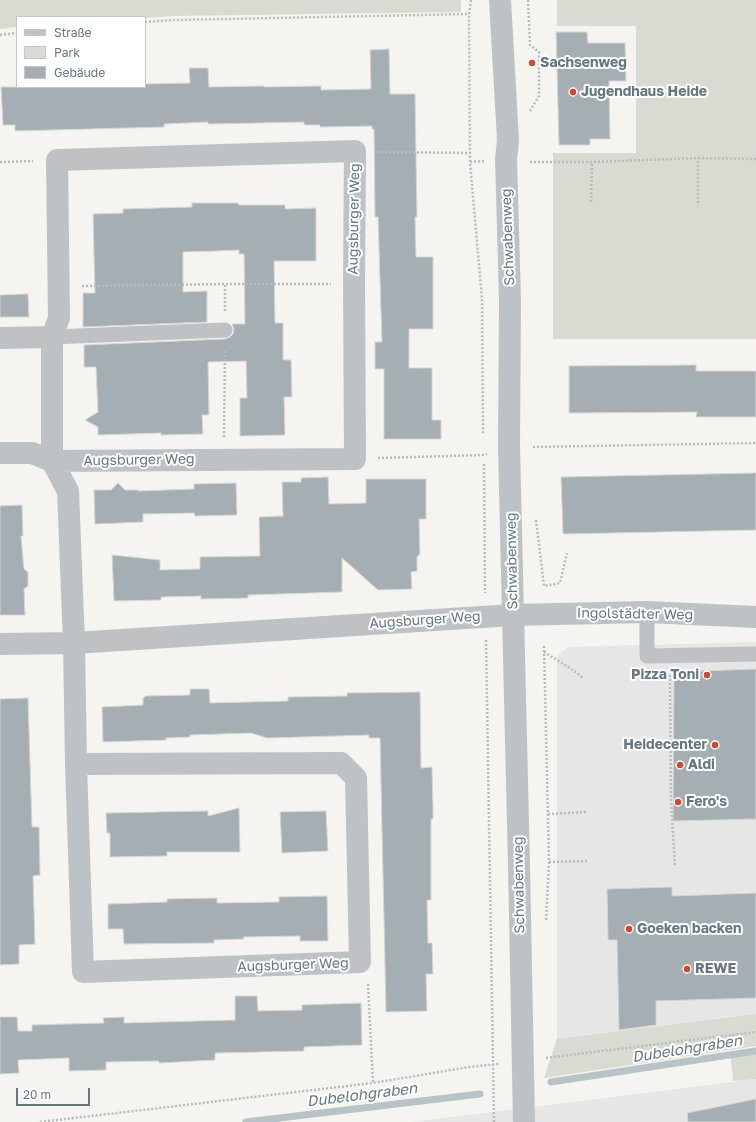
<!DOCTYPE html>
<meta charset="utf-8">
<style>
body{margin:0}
#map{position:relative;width:756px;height:1122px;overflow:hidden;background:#f5f4f1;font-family:"Golos Text",sans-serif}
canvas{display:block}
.legend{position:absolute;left:16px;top:16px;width:130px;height:72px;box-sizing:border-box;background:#fff;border:1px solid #c1c9cc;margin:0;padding:5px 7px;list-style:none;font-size:12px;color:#657780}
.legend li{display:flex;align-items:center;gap:8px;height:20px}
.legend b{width:20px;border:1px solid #c1c9cc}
.scale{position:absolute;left:16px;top:1088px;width:74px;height:18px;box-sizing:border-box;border:2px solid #657780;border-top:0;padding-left:5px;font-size:12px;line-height:14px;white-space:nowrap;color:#657780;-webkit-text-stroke:3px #fff;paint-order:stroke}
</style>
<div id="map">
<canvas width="756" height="1122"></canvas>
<ul class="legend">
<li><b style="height:5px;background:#bec2c5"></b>Straße</li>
<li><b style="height:11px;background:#d7dbd2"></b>Park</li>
<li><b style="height:11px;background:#a5aeb2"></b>Gebäude</li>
</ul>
<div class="scale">20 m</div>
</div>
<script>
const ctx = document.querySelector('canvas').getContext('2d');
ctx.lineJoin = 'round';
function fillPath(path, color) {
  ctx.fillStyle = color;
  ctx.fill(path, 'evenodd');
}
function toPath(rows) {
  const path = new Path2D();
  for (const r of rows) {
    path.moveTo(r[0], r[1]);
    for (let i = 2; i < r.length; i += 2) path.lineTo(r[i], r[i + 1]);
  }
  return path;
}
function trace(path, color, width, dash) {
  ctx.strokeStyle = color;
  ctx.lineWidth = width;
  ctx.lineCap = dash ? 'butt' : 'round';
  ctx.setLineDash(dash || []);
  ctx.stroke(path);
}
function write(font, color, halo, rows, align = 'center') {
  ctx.font = font + ' "Golos Text",sans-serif';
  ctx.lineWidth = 4;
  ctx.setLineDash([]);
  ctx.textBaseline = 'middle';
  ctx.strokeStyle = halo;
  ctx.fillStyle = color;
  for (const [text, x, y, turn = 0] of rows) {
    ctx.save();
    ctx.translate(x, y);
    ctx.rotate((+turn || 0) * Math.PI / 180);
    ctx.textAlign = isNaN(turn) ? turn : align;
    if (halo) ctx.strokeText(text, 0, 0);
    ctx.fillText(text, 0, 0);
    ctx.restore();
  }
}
const built = toPath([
 [756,642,756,1014,557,1039,557,656,568,647],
 [756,1079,756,1122,411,1122,565,1103]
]);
const green = toPath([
 [0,0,461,0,461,12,175,16,145,18,145,17,17,17,17,27,0,29],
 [557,0,756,0,756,339,553,339,553,153,636,153,636,26,557,26],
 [756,1014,756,1046,544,1078,557,1039],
 [756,1054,756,1079,733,1081,731,1058]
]);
const stream = toPath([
 [551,1082,756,1051],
 [246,1122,480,1094]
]);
const building = toPath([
 [556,32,587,32,588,43,625,43,626,81,609,81,610,139,590,139,590,145,559,145,556,32],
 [389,49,390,94,415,94,417,217,415,217,416,257,433,257,433,329,409,329,409,368,432,368,432,420,441,420,441,439,384,439,384,369,375,369,375,342,382,342,378,217,375,217,374,129,372,129,372,126,320,127,320,125,304,125,304,122,208,124,208,122,164,124,164,127,15,131,15,125,3,125,1,87,145,87,145,84,190,83,189,68,208,68,209,87,264,86,264,87,321,86,321,90,371,89,370,50,389,49],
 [192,203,238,203,239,205,285,205,285,209,316,208,316,261,274,261,275,323,283,323,283,360,291,360,292,397,284,397,285,435,240,436,240,398,247,398,246,361,208,362,209,415,202,415,203,434,161,435,161,433,98,435,98,427,85,420,98,412,96,367,84,367,84,345,225,339,230,337,233,334,234,329,232,324,245,324,244,254,239,254,239,250,216,251,183,252,183,292,207,291,207,322,83,327,83,293,95,293,93,214,123,213,123,209,192,207,192,203],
 [28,294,29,317,0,317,0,295,28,294],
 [696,365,696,371,756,371,756,417,696,417,697,412,569,413,569,366,696,365],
 [756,473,756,530,563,534,561,477,756,473],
 [328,477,329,504,366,503,366,479,426,479,426,519,419,519,420,554,417,557,417,571,411,572,412,589,378,590,342,558,342,592,248,595,248,598,201,599,201,596,161,597,161,600,114,601,112,555,160,560,160,570,200,569,200,557,260,556,259,517,283,516,282,482,301,482,301,478,328,477],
 [118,483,125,490,138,490,138,491,194,489,194,484,236,483,237,515,195,516,194,513,143,514,143,522,95,524,94,490,111,490,118,483],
 [22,505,23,536,21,536,24,569,28,572,28,586,24,589,25,615,0,615,0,506,22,505],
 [756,669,756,819,673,821,674,672,756,669],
 [190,689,209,689,210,703,288,701,288,697,347,696,347,693,420,692,421,768,432,767,433,808,433,819,431,819,431,900,427,900,428,943,432,943,433,974,426,974,427,1011,386,1012,380,738,369,738,369,735,267,738,251,733,190,735,190,737,166,738,166,740,103,742,102,707,143,705,143,698,145,697,145,696,190,695,190,689],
 [28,698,32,827,39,827,40,875,33,876,35,944,19,945,19,964,0,965,0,699,28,698],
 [239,808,240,852,167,852,167,856,110,857,110,833,107,833,106,813,208,811,208,816,239,808],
 [326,811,328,851,282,853,280,812,326,811],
 [672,887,672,896,756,893,756,998,656,1001,656,1025,619,1030,617,940,608,940,607,889,672,887],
 [327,896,328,941,300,941,300,936,243,937,244,939,214,940,214,943,124,944,123,929,108,929,108,904,167,902,167,899,217,898,217,903,279,902,279,897,327,896],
 [235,996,257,996,258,1011,302,1010,302,1005,361,1003,362,1045,304,1047,304,1051,215,1053,215,1060,159,1063,159,1061,106,1062,106,1070,69,1071,69,1058,18,1060,19,1073,0,1074,0,1017,17,1017,18,1031,32,1031,32,1025,104,1023,103,1018,124,1017,124,1023,235,1020,235,996],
 [756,1099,756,1122,688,1122,687,1113,756,1099]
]);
const path = toPath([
 [471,0,469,14,470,162,482,299,483,435],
 [528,0,530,45,539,52,539,96,530,111],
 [145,22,176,20,469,14],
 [0,35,17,33],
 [377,152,470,153],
 [0,162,33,161],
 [470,162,484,161],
 [530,162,592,162,698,158,756,159],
 [591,202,592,162],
 [698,203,698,158],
 [82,286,225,284],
 [225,311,225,284,331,284],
 [224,437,225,350],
 [533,447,756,443],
 [378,458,484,455,487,454],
 [484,464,485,593],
 [536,520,544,586,560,583,567,553],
 [486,640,494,1122],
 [544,646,549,862,546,922],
 [544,652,570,668,583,678],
 [670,675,671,801,675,866],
 [548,814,587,812],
 [549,862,588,861],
 [368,984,373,1083],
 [546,1058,756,1032],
 [40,1122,373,1083,469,1067,499,1064]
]);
const service = toPath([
 [52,337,225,330],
 [647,612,647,656,756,654]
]);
const minor = toPath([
 [0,338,52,337],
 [0,453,32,453,52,461,52,337,59,318,57,160,355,151,354,284,355,459,52,461,68,491,74,643,76,764,83,972,360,962,356,778,341,763,76,764],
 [0,644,74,643,513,615,647,612,756,617]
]);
const tertiary = toPath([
 [500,0,508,140,506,159,510,301,509,447,519,865,524,1122]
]);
const markers = [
 [532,63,4,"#d8442e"],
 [573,92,4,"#d8442e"],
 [707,675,4,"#d8442e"],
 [715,745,4,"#d8442e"],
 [680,765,4,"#d8442e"],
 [678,802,4,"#d8442e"],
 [629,929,4,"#d8442e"],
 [687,969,4,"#d8442e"]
];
const poiNames = [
 ["Sachsenweg",540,63],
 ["Jugendhaus Heide",581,92],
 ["Pizza Toni",699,675,"right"],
 ["Heidecenter",707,745,"right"],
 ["Aldi",688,765],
 ["Fero's",686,802],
 ["Goeken backen",637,929],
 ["REWE",695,969]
];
const streetNames = [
 ["Augsburger Weg",354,219,-89],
 ["Schwabenweg",508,237,-92],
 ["Augsburger Weg",139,460,-1],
 ["Schwabenweg",512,561,-91],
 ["Ingolstädter Weg",635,614,1],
 ["Augsburger Weg",425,620,-4],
 ["Schwabenweg",519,885,-91],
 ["Augsburger Weg",293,965,-2]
];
const waterNames = [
 ["Dubelohgraben",687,1049,-9],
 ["Dubelohgraben",362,1095,-7]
];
fillPath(built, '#e5e6e5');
fillPath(green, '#d7dbd2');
trace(stream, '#b7c3c6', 7);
fillPath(building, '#a5aeb2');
trace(building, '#d6d6d4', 1);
trace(path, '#b8bbbd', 2.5, [2, 2]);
trace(service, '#bec2c5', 15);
trace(minor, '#bec2c5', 22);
trace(tertiary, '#bec2c5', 22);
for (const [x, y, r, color] of markers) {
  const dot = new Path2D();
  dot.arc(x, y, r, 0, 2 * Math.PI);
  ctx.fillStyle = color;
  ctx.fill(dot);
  trace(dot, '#fff', 1.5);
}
write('bold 14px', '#657780', '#fff', poiNames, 'left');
write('14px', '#657780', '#fff', streetNames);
write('italic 15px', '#61797e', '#fff', waterNames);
</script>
